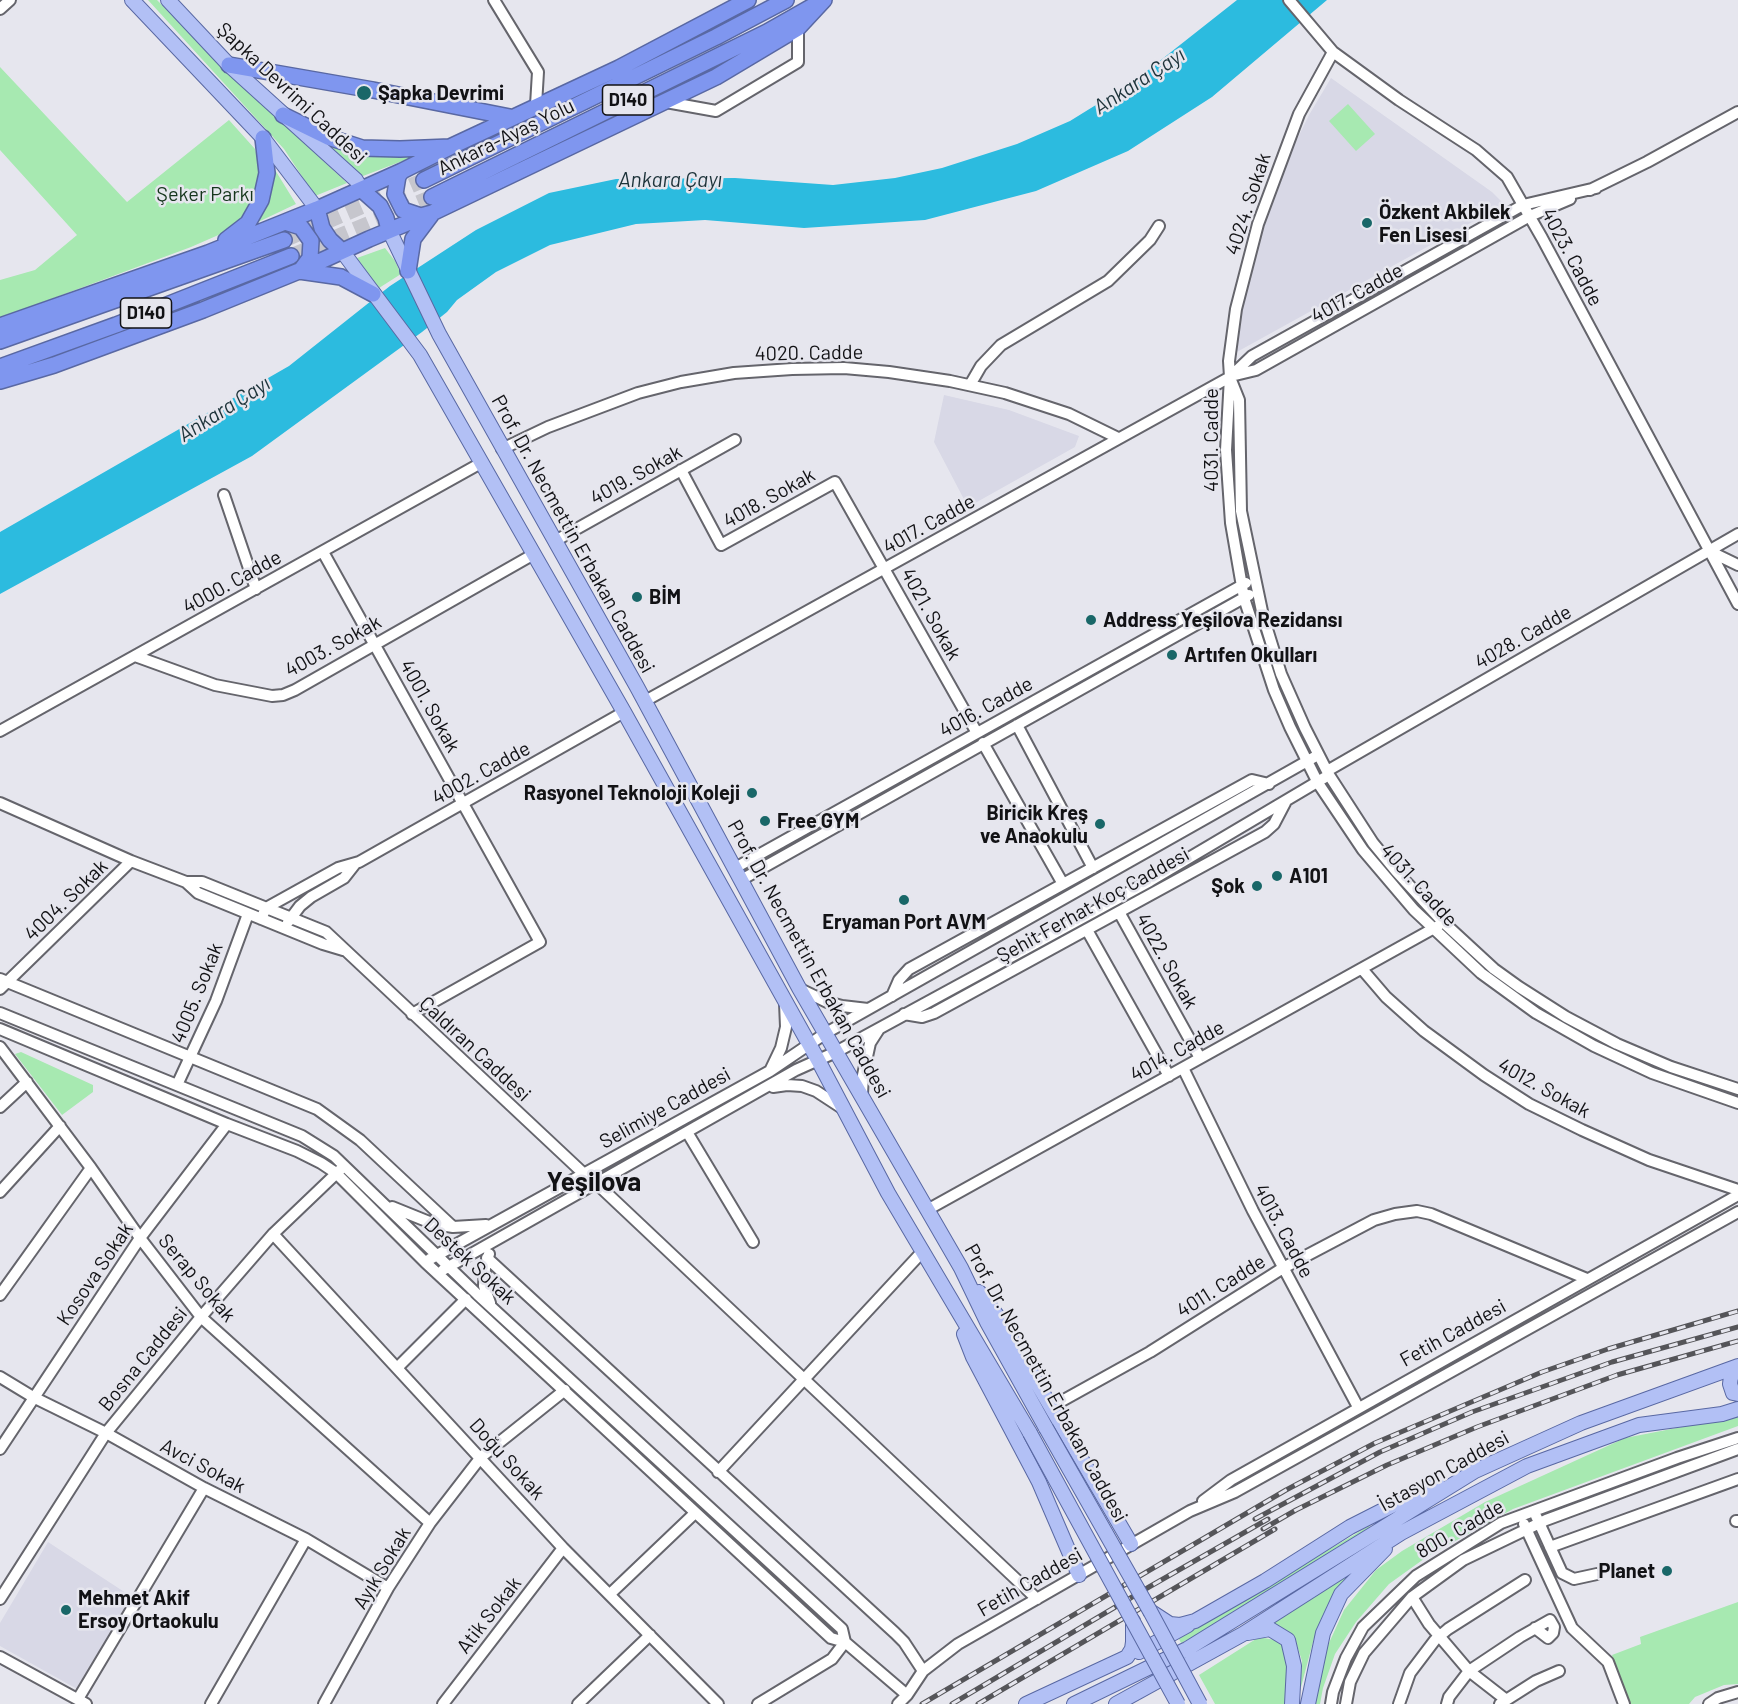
<!DOCTYPE html>
<meta charset="utf-8">
<style>
body{margin:0}
canvas{display:block;background:#e6e6ee}
</style>
<canvas width="1738" height="1704"></canvas>
<script>
const ctx = document.querySelector('canvas').getContext('2d');
ctx.lineJoin = 'round';
function fillPath(path, color) {
  ctx.fillStyle = color;
  ctx.fill(path, 'evenodd');
}
function toPath(rows) {
  const path = new Path2D();
  for (const r of rows) {
    path.moveTo(r[0], r[1]);
    for (let i = 2; i < r.length; i += 2) path.lineTo(r[i], r[i + 1]);
  }
  return path;
}
function trace(path, color, width, dash) {
  ctx.strokeStyle = color;
  ctx.lineWidth = width;
  ctx.lineCap = dash ? 'butt' : 'round';
  ctx.setLineDash(dash || []);
  ctx.stroke(path);
}
function write(font, color, halo, rows, align = 'center') {
  ctx.font = font + ' Barlow,sans-serif';
  ctx.lineWidth = 5;
  ctx.setLineDash([]);
  ctx.textBaseline = 'middle';
  ctx.strokeStyle = halo;
  ctx.fillStyle = color;
  for (const [text, x, y, turn = 0] of rows) {
    ctx.save();
    ctx.translate(x, y);
    ctx.rotate((+turn || 0) * Math.PI / 180);
    ctx.textAlign = isNaN(turn) ? turn : align;
    if (halo) ctx.strokeText(text, 0, 0);
    ctx.fillText(text, 0, 0);
    ctx.restore();
  }
}
const built = toPath([
 [1331,78,1492,192,1503,203,1503,205,1235,353,1239,309,1257,241,1287,160,1309,115],
 [944,395,1009,410,1079,436,1075,447,968,507,934,442],
 [48,1542,132,1597,79,1690,0,1646,0,1623]
]);
const green = toPath([
 [148,0,157,0,220,65,347,183,315,196,284,149],
 [0,67,127,202,229,120,255,149,261,170,252,205,243,217,223,233,191,247,0,318,0,280,35,270,77,235,0,150],
 [1348,104,1375,134,1356,151,1329,121],
 [330,146,369,155,413,157,363,176],
 [272,165,296,204,256,223,268,201],
 [385,248,395,261,401,274,379,288,357,258],
 [21,1052,93,1085,93,1092,62,1115,15,1054],
 [1738,1416,1738,1426,1513,1509,1428,1556,1389,1584,1356,1622,1335,1654,1323,1688,1320,1704,1315,1704,1324,1654,1344,1610,1376,1570,1402,1551,1485,1502,1625,1438],
 [1369,1526,1370,1527,1307,1568,1203,1632,1181,1643,1179,1639,1181,1637],
 [1356,1570,1338,1590,1314,1638,1300,1691,1302,1661,1296,1642,1288,1632,1266,1625],
 [1738,1602,1738,1684,1724,1685,1695,1697,1689,1704,1630,1704,1612,1655,1641,1644,1640,1637],
 [1259,1637,1275,1640,1282,1645,1288,1654,1288,1704,1215,1704,1199,1675]
]);
const water = toPath([
 [1237,0,1327,0,1212,97,1128,151,1036,191,925,220,804,228,705,220,636,224,550,245,496,272,457,300,447,312,422,332,252,456,0,594,0,532,289,366,390,286,476,230,549,193,616,179,735,178,833,185,895,178,942,168,1017,144,1070,121,1133,82]
]);
const highwayTunnel = toPath([
 [284,240,424,180],
 [291,256,432,197]
]);
const minor = toPath([
 [494,0,538,72,536,105],
 [1289,0,1333,52,1399,100,1476,150,1507,177,1542,238,1738,604],
 [0,9,10,0],
 [1333,52,1299,114,1258,224,1236,309,1229,361,1230,377,1226,450,1231,523,1244,598,1274,690,1290,727,1318,783,1363,850,1414,910,1481,973,1536,1013,1594,1046,1652,1073,1738,1103],
 [666,102,716,111,798,62,798,28],
 [1590,190,1647,162,1738,112],
 [1231,376,1256,370,1530,216,1570,199],
 [1231,380,1239,400,1241,511,1263,616,1281,674,1305,728,1329,775,1373,843,1396,871,1443,922,1494,969,1519,987,1566,1017,1617,1044,1671,1067,1738,1089],
 [970,385,981,366,1001,345,1108,281,1150,240,1159,226],
 [502,449,548,427,638,393,681,382,734,373,792,369,844,368,889,372,950,381,1005,393,1069,414,1118,438],
 [681,470,721,545,835,482,977,733],
 [224,495,256,589],
 [555,541,735,440],
 [1709,551,1738,565],
 [323,552,540,942,412,1014],
 [135,656,215,685,272,696,283,695,295,690,534,554],
 [645,701,1230,377,1252,356,1523,205,1596,188],
 [1017,725,1093,868],
 [0,731,481,463],
 [983,743,1063,884],
 [1327,771,1738,534],
 [0,803,131,861,186,882,202,882,326,932,583,1173],
 [735,868,1246,583],
 [741,880,1249,595],
 [186,882,198,893,323,944,343,950],
 [1119,912,1200,1058],
 [261,919,266,908,338,868,359,862,624,712],
 [288,922,300,906,311,897,344,878,355,864],
 [1087,930,1169,1076],
 [1362,969,1386,997,1424,1031,1484,1075,1529,1104,1582,1130,1649,1160,1738,1190],
 [0,979,317,1109,360,1140,453,1227],
 [0,989,131,861],
 [800,989,827,1002,842,1006,868,1009],
 [892,996,899,980,909,969,1252,780,1269,784],
 [0,1013,302,1136,334,1156,477,1294,842,1629,845,1642],
 [904,1014,922,1017,934,1013,1265,832,1274,824,1285,803],
 [0,1029,227,1124,297,1151,321,1163,336,1173,425,1262,831,1638,845,1642,907,1695],
 [0,1047,91,1168,140,1238,201,1317,430,1523],
 [1183,1068,1253,1211,1358,1407],
 [770,1071,781,1048,786,1027,785,1003],
 [177,1085,216,1001,248,914],
 [773,1087,787,1085,802,1086,816,1091,842,1108],
 [862,1094,863,1075,870,1043,879,1029],
 [0,1107,27,1082],
 [687,1132,753,1242],
 [596,1183,1037,1599],
 [0,1192,60,1126],
 [392,1207,434,1224,453,1227,486,1225],
 [927,1210,1438,926],
 [273,1234,563,1548,718,1704],
 [489,1254,485,1268,484,1286,490,1303],
 [487,1258,895,1633,904,1642,923,1671],
 [430,1259,770,1071,826,1033,1318,755],
 [443,1270,796,1070,836,1052,1150,881,1329,775],
 [0,1295,91,1168],
 [398,1367,466,1299],
 [0,1377,33,1397,106,1433,204,1488,306,1539,388,1588],
 [1051,1407,1150,1352,1283,1268,1374,1220,1395,1214,1417,1211,1431,1214,1587,1279],
 [0,1449,140,1238,227,1124],
 [718,1472,923,1251],
 [1203,1501,1231,1480,1738,1195],
 [1536,1516,1562,1573,1574,1579,1597,1574],
 [1736,1521,1738,1521],
 [1524,1524,1572,1628,1608,1662,1624,1704],
 [1550,1547,1738,1479],
 [610,1594,695,1513],
 [1412,1597,1429,1624,1469,1671,1505,1699],
 [0,1599,106,1433,201,1317,273,1234,341,1169],
 [0,1657,86,1704],
 [78,1699,204,1488],
 [211,1704,306,1539],
 [324,1704,388,1588,430,1523,481,1457,565,1390],
 [443,1704,563,1548],
 [578,1704,650,1635],
 [758,1704,832,1659,845,1642],
 [898,1704,907,1695,923,1671,958,1644,1190,1511,1235,1492,1738,1212],
 [1331,1704,1333,1692,1346,1658,1363,1627,1416,1576,1501,1523,1677,1458,1738,1438],
 [1346,1704,1350,1682,1364,1653,1412,1597,1463,1560,1546,1520,1738,1449],
 [1399,1704,1410,1673,1435,1640,1448,1629,1525,1580],
 [1447,1704,1449,1697,1469,1671,1520,1637,1550,1620,1554,1627,1553,1633,1548,1638,1535,1628],
 [1500,1704,1536,1681,1559,1671],
 [1709,1704,1718,1698,1738,1692]
]);
const major = toPath([
 [132,0,263,138,317,209],
 [168,0,229,65,356,180,362,190],
 [389,230,439,334,637,687,799,988,961,1268,987,1322,1046,1428],
 [342,251,420,355,624,712,818,1060,888,1193,1030,1433],
 [979,1292,999,1318,1131,1544],
 [964,1334,973,1357,1039,1482,1079,1575],
 [1738,1371,1731,1376,1730,1384,1733,1393,1738,1394],
 [1150,1611,1170,1624,1180,1625,1195,1621,1265,1581,1350,1527,1409,1497,1438,1485],
 [1248,1633,1270,1629,1288,1640,1294,1666,1292,1704],
 [1139,1652,1188,1625],
 [1026,1704,1127,1657,1132,1649,1133,1642,1133,1621],
 [1074,1704,1187,1649,1475,1471,1581,1423,1738,1366],
 [1116,1704,1243,1634,1401,1533,1527,1466,1639,1425,1722,1414,1738,1409],
 [1308,1704,1323,1633,1341,1594,1385,1549]
]);
const highway = toPath([
 [229,65,373,90,510,117],
 [283,115,328,137,362,148,400,149,450,147,619,68,748,0],
 [450,147,402,171,398,176,395,194,403,210,421,216,432,213,716,77,798,28,824,0],
 [424,180,716,37,786,0],
 [362,190,380,206,386,218,389,230],
 [432,197,767,32,813,6],
 [317,209,322,228,330,240,342,251],
 [285,222,301,227,311,241,310,258,301,270],
 [226,240,248,223,261,200,267,173,263,138],
 [299,271,341,277,373,294],
 [408,271,413,239,431,215],
 [0,326,208,253,317,209,402,171],
 [0,341,284,240],
 [0,367,116,325,291,256],
 [0,381,54,365,203,310,299,271,369,239,424,216]
]);
const rail = toPath([
 [1255,1519,1380,1452,1472,1412,1612,1362,1738,1327],
 [1263,1529,1296,1510,1387,1465,1477,1427,1617,1375,1738,1341],
 [922,1704,1286,1490,1375,1443,1542,1372,1608,1349,1738,1311],
 [952,1704,1149,1587,1268,1519],
 [978,1704,1275,1529]
]);
const majorBridge = toPath([
 [1046,1428,1150,1611,1200,1704],
 [1030,1433,1178,1704]
]);
const markers = [
 [364,93,8,"#196768"],
 [1367,223,6,"#196768"],
 [637,597,6,"#196768"],
 [1091,620,6,"#196768"],
 [1172,655,6,"#196768"],
 [752,793,6,"#196768"],
 [765,821,6,"#196768"],
 [1100,824,6,"#196768"],
 [1277,876,6,"#196768"],
 [1257,886,6,"#196768"],
 [904,900,6,"#196768"],
 [1667,1571,6,"#196768"],
 [66,1610,6,"#196768"]
];
const shields = [
 [628,100,51],
 [146,313,51]
];
const shieldNames = [
 ["D140",628,100],
 ["D140",146,313]
];
const streetNames = [
 ["Şapka Devrimi Caddesi",292,93,43],
 ["Ankara-Ayaş Yolu",506,137,-26],
 ["4024. Sokak",1248,204,-72],
 ["4023. Cadde",1572,257,62],
 ["4017. Cadde",1357,293,-29],
 ["4020. Cadde",809,353,-1],
 ["4031. Cadde",1211,440,-90],
 ["4019. Sokak",636,475,-29],
 ["4018. Sokak",769,498,-29],
 ["4017. Cadde",929,524,-29],
 ["Prof. Dr. Necmettin Erbakan Caddesi",573,534,61],
 ["4000. Cadde",232,582,-29],
 ["4021. Sokak",931,614,61],
 ["4028. Cadde",1523,637,-30],
 ["4003. Sokak",333,646,-29],
 ["4001. Sokak",430,706,61],
 ["4016. Cadde",986,707,-29],
 ["4002. Cadde",481,773,-29],
 ["4031. Cadde",1419,885,48],
 ["4004. Sokak",66,900,-44],
 ["Şehit Ferhat Koç Caddesi",1093,905,-29],
 ["Prof. Dr. Necmettin Erbakan Caddesi",809,959,61],
 ["4022. Sokak",1167,961,61],
 ["4005. Sokak",197,993,-68],
 ["Çaldıran Caddesi",475,1049,43],
 ["4014. Cadde",1177,1051,-29],
 ["4012. Sokak",1544,1088,29],
 ["Selimiye Caddesi",665,1108,-29],
 ["4013. Cadde",1284,1231,62],
 ["Destek Sokak",470,1261,43],
 ["Kosova Sokak",95,1274,-56],
 ["Serap Sokak",197,1278,50],
 ["4011. Cadde",1221,1286,-32],
 ["Fetih Caddesi",1453,1333,-29],
 ["Bosna Caddesi",143,1359,-51],
 ["Prof. Dr. Necmettin Erbakan Caddesi",1046,1383,61],
 ["Doğu Sokak",507,1459,48],
 ["Avci Sokak",203,1466,28],
 ["İstasyon Caddesi",1444,1471,-29],
 ["800. Cadde",1460,1529,-30],
 ["Ayık Sokak",382,1568,-59],
 ["Fetih Caddesi",1030,1582,-30],
 ["Atik Sokak",489,1615,-52]
];
const poiNames = [
 ["Şapka Devrimi",378,93],
 ["Özkent Akbilek",1379,212],
 ["Fen Lisesi",1379,235],
 ["BİM",649,597],
 ["Address Yeşilova Rezidansı",1103,620],
 ["Artıfen Okulları",1184,655],
 ["Rasyonel Teknoloji Koleji",740,793,"right"],
 ["Biricik Kreş",1088,813,"right"],
 ["ve Anaokulu",1088,836,"right"],
 ["Free GYM",777,821],
 ["A101",1289,876],
 ["Şok",1245,886,"right"],
 ["Eryaman Port AVM",904,922,"center"],
 ["Planet",1655,1571,"right"],
 ["Mehmet Akif",78,1598],
 ["Ersoy Ortaokulu",78,1621]
];
const parkNames = [
 ["Şeker Parkı",205,194]
];
const waterNames = [
 ["Ankara Çayı",1139,81,-33],
 ["Ankara Çayı",670,180],
 ["Ankara Çayı",224,409,-32]
];
const districtNames = [
 ["Yeşilova",594,1182]
];
fillPath(built, '#d8d8e6');
fillPath(green, '#a7e9b1');
fillPath(water, '#2cbbdf');
trace(highwayTunnel, '#c6c6cd', 15, [15, 8]);
trace(minor, '#65656c', 14);
trace(major, '#5968a3', 16);
trace(highway, '#5968a3', 18);
trace(minor, '#fff', 10);
trace(major, '#b2c0f5', 14);
trace(highway, '#7f96ef', 15);
trace(rail, '#555559', 5);
trace(rail, '#e6e6ee', 3, [9]);
trace(majorBridge, '#5968a3', 16, []);
trace(majorBridge, '#b2c0f5', 14);
for (const [x, y, r, color] of markers) {
  const dot = new Path2D();
  dot.arc(x, y, r, 0, 2 * Math.PI);
  ctx.fillStyle = color;
  ctx.fill(dot);
  trace(dot, '#e6e6ee', 2);
}
for (const [x, y, w] of shields) {
  const box = new Path2D();
  box.roundRect(x - w / 2, y - 15, w, 30, 4.5);
  ctx.fillStyle = '#e6e6ee';
  ctx.fill(box);
  trace(box, '#121215', 1.5);
}
write('bold 18px', '#121215', null, shieldNames);
write('20px', '#121215', '#e6e6ee', streetNames);
write('bold 20px', '#121215', '#e6e6ee', poiNames, 'left');
write('20px', '#15361c', '#e6e6ee', parkNames);
write('italic 21px', '#1d333a', '#e6e6ee', waterNames);
write('bold 26px', '#121215', '#e6e6ee', districtNames);
</script>
